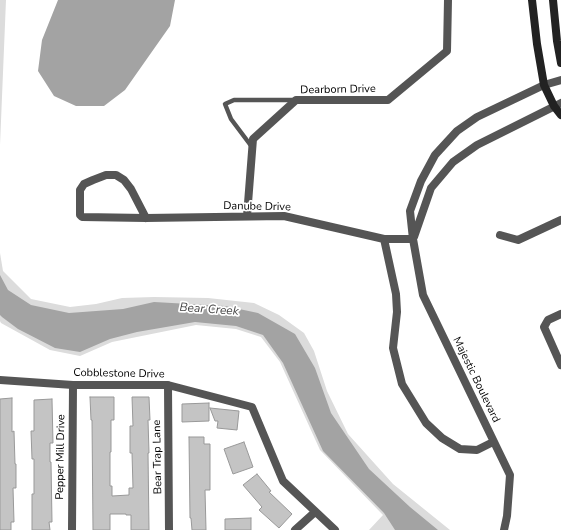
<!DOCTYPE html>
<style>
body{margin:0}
canvas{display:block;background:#fff}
</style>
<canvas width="561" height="530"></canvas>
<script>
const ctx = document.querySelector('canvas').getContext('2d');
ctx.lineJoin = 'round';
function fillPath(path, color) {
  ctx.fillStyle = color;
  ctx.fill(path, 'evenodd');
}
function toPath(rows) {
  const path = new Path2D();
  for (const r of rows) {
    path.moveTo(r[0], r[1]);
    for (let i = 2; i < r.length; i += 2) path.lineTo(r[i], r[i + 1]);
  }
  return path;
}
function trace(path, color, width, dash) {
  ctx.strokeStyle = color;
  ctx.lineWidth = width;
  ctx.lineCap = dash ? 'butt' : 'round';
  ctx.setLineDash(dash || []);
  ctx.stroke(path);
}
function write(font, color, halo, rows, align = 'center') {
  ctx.font = font + ' "Nunito Sans",sans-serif';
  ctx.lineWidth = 3.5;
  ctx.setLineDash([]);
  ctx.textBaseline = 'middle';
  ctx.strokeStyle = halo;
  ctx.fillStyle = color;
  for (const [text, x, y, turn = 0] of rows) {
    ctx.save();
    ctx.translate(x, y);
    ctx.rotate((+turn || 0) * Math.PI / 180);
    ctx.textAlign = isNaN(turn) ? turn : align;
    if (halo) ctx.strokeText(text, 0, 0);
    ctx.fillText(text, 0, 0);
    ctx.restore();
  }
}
const green = toPath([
 [0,0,6,0,0,145],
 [0,253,3,271,31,299,70,307,96,304,122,298,154,297,208,298,254,303,279,315,304,333,314,351,327,391,348,434,393,484,450,530,369,530,383,515,320,450,280,362,261,337,236,329,196,325,112,342,80,356,50,350,1,323,0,321]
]);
const water = toPath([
 [58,0,175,0,170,26,125,90,104,106,76,106,54,96,38,71,42,40],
 [0,275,8,290,31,305,69,313,123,309,154,302,225,306,258,313,295,334,315,368,331,413,369,469,410,507,438,530,395,530,384,513,323,451,283,363,263,335,236,326,195,322,137,332,110,339,80,352,55,348,18,329,2,317,0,315]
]);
const building = toPath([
 [90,397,114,397,114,420,111,420,111,452,110,452,110,486,112,486,112,496,129,495,129,488,133,488,132,453,130,453,130,426,133,426,132,397,149,397,150,420,148,420,149,453,148,453,149,530,131,530,131,515,126,515,126,514,110,514,110,530,93,530,92,420,91,420,90,397],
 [12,398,12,432,14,431,15,464,16,464,16,488,13,488,14,522,11,522,11,530,0,530,0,399,12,398],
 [52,399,53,443,50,443,50,462,51,462,52,522,49,522,50,530,32,530,32,494,34,494,34,459,32,459,31,431,34,431,34,400,52,399],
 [209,403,209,421,182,422,182,404,209,403],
 [210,408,239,411,237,430,217,428,218,421,215,421,210,408],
 [189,437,204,437,204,444,210,444,210,490,205,490,206,530,192,530,191,518,190,518,189,437],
 [244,442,253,467,233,474,224,449,244,442],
 [257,474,271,491,269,492,292,514,279,528,259,510,262,507,243,485,257,474],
 [251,518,251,530,225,530,225,519,251,518]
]);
const lane = toPath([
 [252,147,231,119,225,104,234,100,295,100]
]);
const street = toPath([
 [247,216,253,139,296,100,388,100,447,51,448,0],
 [146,218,131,189,124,180,116,175,106,175,93,180,84,184,80,190,80,215,82,217,146,218,284,216,384,239,413,239],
 [500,235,518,240,561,220],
 [414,237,431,188,453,162,477,145,561,103],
 [384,239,396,294,397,312,393,348,402,384,426,423,442,438,460,449,477,450,493,442],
 [561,314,548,320,544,327,561,365],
 [0,380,73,385,168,385,252,407,283,481,335,530],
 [168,385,169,530],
 [72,530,73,385],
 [295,530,315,512],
 [504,530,507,516,510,475,423,295,413,239,410,211,421,181,435,155,457,131,477,117,544,85,561,80]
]);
const secondary = toPath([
 [532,0,537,44,544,85,554,106,561,115],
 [553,0,557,41,561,63]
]);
const streetNames = [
 ["Dearborn Drive",338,90,-1],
 ["Danube Drive",257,207,1],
 ["Cobblestone Drive",119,374,1],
 ["Majestic Boulevard",476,380,64],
 ["Pepper Mill Drive",61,457,-89],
 ["Bear Trap Lane",158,457,-91]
];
const waterNames = [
 ["Bear Creek",209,310,4]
];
fillPath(green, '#dcdcdc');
fillPath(water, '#a3a3a3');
fillPath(building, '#c4c4c4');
trace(building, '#999', 1);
trace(lane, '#555', 4.5);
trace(street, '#555', 8);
trace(secondary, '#222', 8);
write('11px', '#000', '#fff', streetNames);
write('italic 12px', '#444', '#fff', waterNames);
</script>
